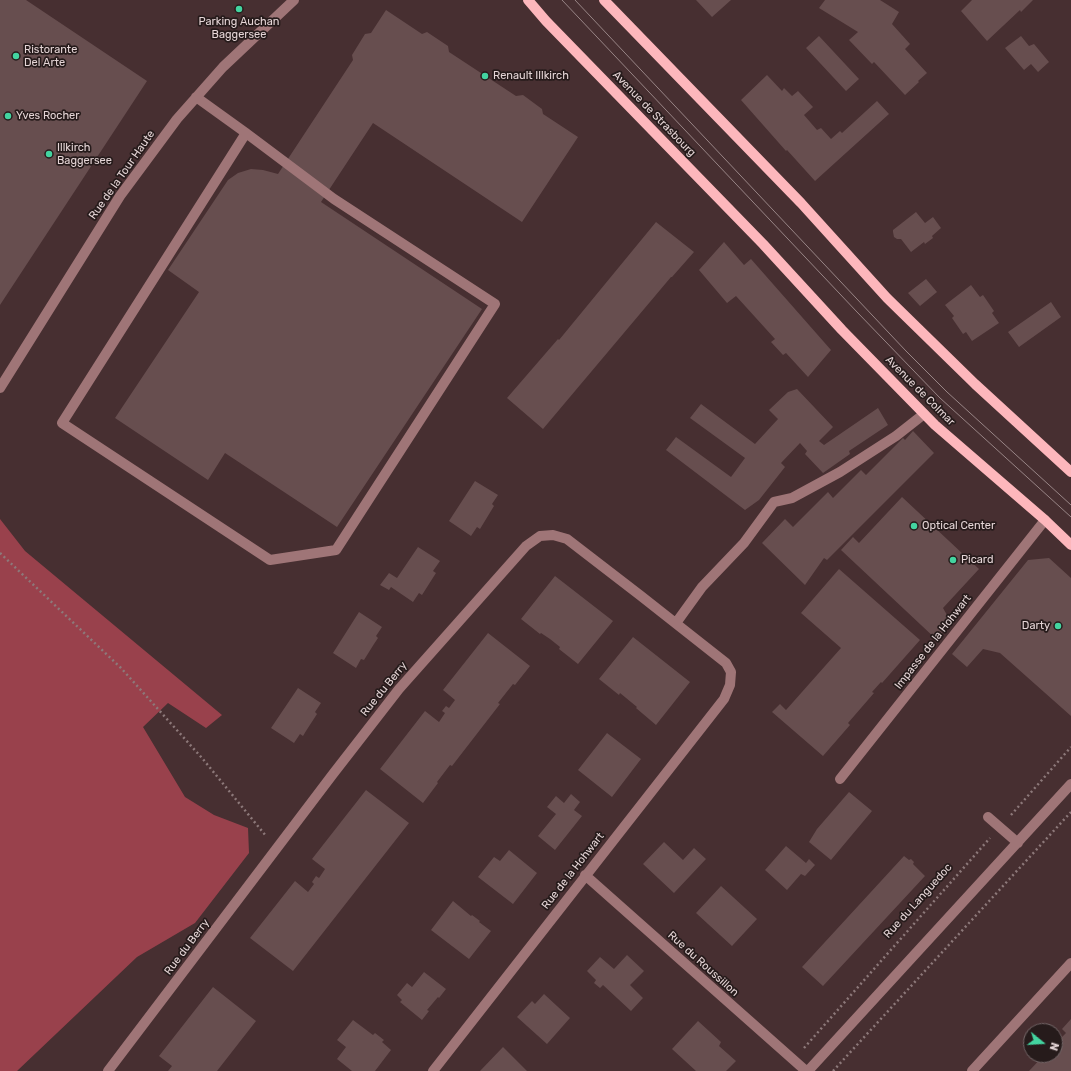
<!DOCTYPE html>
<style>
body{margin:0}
#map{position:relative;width:1071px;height:1071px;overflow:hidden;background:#472f31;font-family:Rubik,sans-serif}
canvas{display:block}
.north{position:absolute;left:1023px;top:1023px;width:40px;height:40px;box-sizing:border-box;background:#261b1b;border:1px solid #726566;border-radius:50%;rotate:108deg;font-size:11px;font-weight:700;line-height:16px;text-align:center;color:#e5d5d6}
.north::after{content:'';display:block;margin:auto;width:14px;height:18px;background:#43d4a0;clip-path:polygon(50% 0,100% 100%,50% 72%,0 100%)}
</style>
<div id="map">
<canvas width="1071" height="1071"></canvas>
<div class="north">N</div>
</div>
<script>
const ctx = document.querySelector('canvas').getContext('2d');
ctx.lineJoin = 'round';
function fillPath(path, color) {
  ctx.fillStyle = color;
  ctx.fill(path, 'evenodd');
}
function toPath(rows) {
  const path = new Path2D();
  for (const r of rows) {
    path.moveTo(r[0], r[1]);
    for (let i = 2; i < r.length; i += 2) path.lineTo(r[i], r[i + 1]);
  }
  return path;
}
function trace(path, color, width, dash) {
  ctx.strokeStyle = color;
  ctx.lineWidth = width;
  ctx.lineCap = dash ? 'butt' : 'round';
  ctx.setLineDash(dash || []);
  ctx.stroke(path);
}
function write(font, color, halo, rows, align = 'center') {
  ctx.font = font + ' Rubik,sans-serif';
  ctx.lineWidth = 3.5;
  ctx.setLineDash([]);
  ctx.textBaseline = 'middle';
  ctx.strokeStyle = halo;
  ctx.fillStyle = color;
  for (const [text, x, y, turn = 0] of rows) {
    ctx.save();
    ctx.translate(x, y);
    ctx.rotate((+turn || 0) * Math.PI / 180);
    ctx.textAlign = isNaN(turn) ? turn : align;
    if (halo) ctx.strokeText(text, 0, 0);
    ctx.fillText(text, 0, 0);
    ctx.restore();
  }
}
const forest = toPath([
 [0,519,25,551,222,715,206,728,168,703,143,727,185,797,214,815,248,828,249,853,195,923,137,957,17,1071,0,1071]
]);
const building = toPath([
 [0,0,26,0,147,81,0,305],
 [696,0,731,0,712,17],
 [825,0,880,0,899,12,892,24,910,44,905,49,927,73,918,81,919,82,905,95,874,62,872,64,849,40,858,32,819,8],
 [972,0,1033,0,1021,12,1020,10,987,41,961,11],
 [386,10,422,34,427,32,448,46,449,52,516,96,523,95,542,109,543,114,578,137,522,222,373,123,321,202,482,309,337,527,225,453,208,480,115,418,199,292,168,270,228,180,238,173,251,169,263,170,278,174,353,60,352,55,365,34,371,33],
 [819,36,859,79,846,91,806,48],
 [1021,36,1029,46,1034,44,1049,62,1038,72,1031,64,1024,70,1005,48],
 [767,75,782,91,784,88,792,96,798,91,813,107,804,115,817,130,821,128,831,139,840,131,842,133,877,101,889,114,815,181,787,150,786,151,741,100],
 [916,212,925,223,933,217,941,228,932,236,933,238,925,244,924,242,911,252,901,239,897,239,894,237,893,232,893,230],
 [656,222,694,252,672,277,671,277,543,429,507,398,558,339,559,340],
 [724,242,744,265,751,259,831,350,808,377,786,353,783,355,771,342,775,339,736,296,727,303,699,270],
 [926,279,937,292,920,306,908,293],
 [971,285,980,297,983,295,994,311,992,313,999,323,972,341,966,332,963,334,952,318,954,316,945,305],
 [1051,302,1061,317,1019,347,1008,332],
 [797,389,833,427,819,441,824,445,878,408,888,425,849,451,850,454,823,473,805,454,807,451,800,443,781,463,785,467,759,500,745,510,666,450,676,437,731,477,745,458,690,418,701,404,755,444,778,419,769,410,788,392],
 [913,431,934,453,827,560,824,558,805,585,762,543,785,519,793,527,828,492,833,498,861,470,866,475,903,438,905,440],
 [475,481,498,495,492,504,494,506,480,529,477,527,471,536,449,521],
 [902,497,979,569,943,608,951,622,937,640,841,550,853,537,859,543],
 [418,547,440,561,433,571,436,573,422,595,419,593,413,602,391,587,389,590,380,585,389,573,397,578],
 [1049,558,1071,578,1071,716,1000,653,983,649,967,667,952,654,1028,560],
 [839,569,920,640,882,683,881,682,872,692,874,693,848,723,850,725,823,756,772,712,780,704,786,710,841,648,801,613],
 [555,576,613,621,578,664,559,649,560,647,550,639,541,633,540,634,521,619],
 [359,612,382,627,376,636,378,638,374,644,364,660,361,659,356,668,333,653],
 [488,633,530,666,515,685,513,684,498,703,500,704,452,766,450,765,437,782,438,783,423,803,380,769,425,711,439,722,445,713,442,711,446,706,449,708,455,700,443,690],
 [633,637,690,682,656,725,636,708,637,707,620,693,619,695,599,679],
 [298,688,321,703,315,712,317,714,306,731,303,736,300,734,294,743,271,728],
 [607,733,641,759,612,797,578,770],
 [366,790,409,823,293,971,250,938,295,881,308,892,314,884,312,882,316,876,319,878,325,869,312,859],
 [849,792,872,811,831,860,809,842,817,829],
 [571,794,580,802,574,810,582,816,555,850,538,836,556,814,547,807,556,796,564,803],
 [664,842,683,860,694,848,706,859,674,893,643,864],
 [786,846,806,863,809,859,815,865,805,876,801,874,787,890,765,870],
 [509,850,537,873,513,904,478,877,494,857,500,861],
 [904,856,909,860,911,859,914,862,913,864,925,876,823,986,802,967],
 [721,886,757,919,732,946,696,913],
 [453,901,471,916,472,915,480,921,479,922,491,931,469,959,431,930],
 [627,955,644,971,630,985,643,998,631,1011,603,985,600,988,594,983,596,980,587,971,600,957,614,969],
 [424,972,446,989,439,998,438,997,427,1010,429,1011,422,1020,400,1002,402,1000,397,995,407,983,412,987],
 [213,987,256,1021,217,1071,168,1071,172,1066,159,1056],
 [544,994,570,1018,547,1044,517,1017,532,1001,535,1004],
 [1071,1019,1071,1071,1029,1071,1044,1055,1055,1055,1055,1044,1066,1033,1062,1029],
 [353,1020,373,1035,375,1033,384,1040,382,1042,391,1050,375,1071,352,1071,337,1059,346,1047,337,1040],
 [698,1021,721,1042,719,1046,736,1061,726,1071,696,1071,672,1049],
 [503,1047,527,1071,480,1071]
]);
const path = toPath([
 [0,553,121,668,202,758,266,836],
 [1011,815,1071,747],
 [804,1048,990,838],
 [833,1071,1071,812]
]);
const minor = toPath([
 [196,97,246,133,334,199,495,304,336,550,270,560,62,423,246,133],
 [0,388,120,196,177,119,223,67,294,0],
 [676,623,702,587,744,543,774,502,792,498,840,472,896,436,924,414],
 [840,779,1045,520],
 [988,817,1018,843],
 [585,875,806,1071],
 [108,1071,333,774,399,689,526,546,540,536,553,535,567,539,641,596,726,663,731,672,730,685,724,699,433,1071],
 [808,1071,1071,784],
 [972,1071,1071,963]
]);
const major = toPath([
 [528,0,546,21,763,244,842,330,935,425,1045,520,1071,545],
 [604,0,801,203,887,298,975,384,1071,472]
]);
const tram = toPath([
 [562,0,857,312,940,398,1071,517],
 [575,0,906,351,947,392,1071,505]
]);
const markers = [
 [239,9,4,"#43d4a0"],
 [16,56,4,"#43d4a0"],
 [485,76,4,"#43d4a0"],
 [8,116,4,"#43d4a0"],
 [49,154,4,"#43d4a0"],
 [914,526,4,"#43d4a0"],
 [953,560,4,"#43d4a0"],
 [1058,626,4,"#43d4a0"]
];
const poiNames = [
 ["Parking Auchan",239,22,"center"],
 ["Baggersee",239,35,"center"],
 ["Ristorante",24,50],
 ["Del Arte",24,63],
 ["Renault Illkirch",493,76],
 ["Yves Rocher",16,116],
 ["Illkirch",57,148],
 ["Baggersee",57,161],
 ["Optical Center",922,526],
 ["Picard",961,560],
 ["Darty",1050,626,"right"]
];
const streetNames = [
 ["Avenue de Strasbourg",654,114,46],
 ["Rue de la Tour Haute",122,175,-55],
 ["Avenue de Colmar",920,391,45],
 ["Impasse de la Hohwart",933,642,-52],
 ["Rue du Berry",384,689,-51],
 ["Rue de la Hohwart",573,871,-52],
 ["Rue du Languedoc",918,901,-48],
 ["Rue du Berry",187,947,-53],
 ["Rue du Roussillon",703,964,42]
];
fillPath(forest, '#99414c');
fillPath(building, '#674e4f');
trace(path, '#8d797a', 2.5, [2, 3]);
trace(minor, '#9f7577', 10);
trace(major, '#fdb7bc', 10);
trace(tram, '#988586', 1);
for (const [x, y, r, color] of markers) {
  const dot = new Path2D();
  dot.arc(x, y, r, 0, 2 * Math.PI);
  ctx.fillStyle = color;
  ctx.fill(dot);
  trace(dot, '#261b1b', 1.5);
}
write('11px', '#e5d5d6', '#261b1b', poiNames, 'left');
write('11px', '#e5d5d6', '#261b1b', streetNames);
</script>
